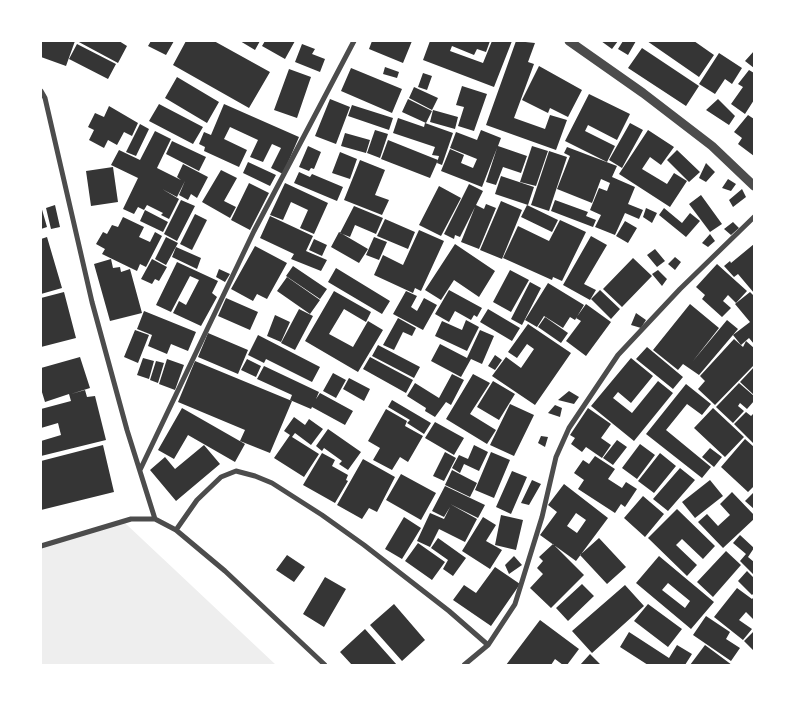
<!DOCTYPE html>
<style>
body{margin:0}
#map{position:relative;width:795px;height:706px;overflow:hidden;background:#fff;font-family:"DejaVu Sans",sans-serif}
canvas{display:block}
.frame{position:absolute;inset:0;border:42px solid #fff;pointer-events:none}
</style>
<div id="map">
<canvas width="795" height="706"></canvas>
<div class="frame"></div>
</div>
<script>
const ctx = document.querySelector('canvas').getContext('2d');
ctx.lineJoin = 'round';
function fillPath(path, color) {
  ctx.fillStyle = color;
  ctx.fill(path, 'evenodd');
}
function toPath(rows) {
  const path = new Path2D();
  for (const r of rows) {
    path.moveTo(r[0], r[1]);
    for (let i = 2; i < r.length; i += 2) path.lineTo(r[i], r[i + 1]);
  }
  return path;
}
function trace(path, color, width, dash) {
  ctx.strokeStyle = color;
  ctx.lineWidth = width;
  ctx.lineCap = dash ? 'butt' : 'round';
  ctx.setLineDash(dash || []);
  ctx.stroke(path);
}
const green = toPath([
 [125,523,276,665,41,665,41,545]
]);
const building = toPath([
 [41,41,75,41,66,66,41,57],
 [77,41,119,41,127,46,118,63],
 [151,41,174,41,166,55,148,46],
 [186,41,214,41,270,72,249,108,173,65],
 [240,41,260,41,255,50],
 [265,41,295,41,285,59,262,46],
 [372,41,412,41,403,63,369,49],
 [430,41,490,41,486,52,477,49,474,55,452,46,450,51,483,63,492,41,512,41,494,87,423,60],
 [516,41,535,43,528,62,534,64,514,118,545,129,550,115,567,120,556,150,486,125],
 [601,41,618,41,612,49],
 [623,41,636,41,628,55,618,49],
 [647,41,694,41,714,55,699,77],
 [77,44,116,64,108,79,69,59],
 [302,44,315,49,312,54,325,59,320,72,295,62],
 [642,48,699,86,686,106,628,68],
 [754,51,754,68,745,61],
 [719,53,742,68,732,84,725,79,715,94,699,84],
 [539,66,582,90,568,117,550,108,548,113,522,100],
 [385,67,399,72,397,78,383,74],
 [351,68,402,89,392,113,341,91],
 [289,69,311,77,297,118,274,110],
 [749,70,754,73,754,100,745,114,731,104,743,87,738,84],
 [423,73,432,76,427,90,418,87],
 [177,77,219,102,207,123,165,98],
 [462,86,487,94,474,131,458,126,464,107,456,105],
 [414,87,438,98,432,110,409,98],
 [589,94,630,114,617,140,588,125,585,131,615,146,607,162,565,141],
 [330,99,350,107,336,144,315,136],
 [408,99,432,111,426,123,402,112],
 [718,99,735,116,729,125,706,110],
 [159,104,203,127,193,144,149,121],
 [224,104,299,137,283,174,271,168,281,148,272,144,263,162,250,157,258,140,230,127,224,139,247,150,239,167,204,151,205,147,199,144,204,132,211,135],
 [352,105,393,118,389,130,348,116],
 [109,106,138,123,132,136,124,132,117,145,108,140,104,148,89,140,94,130,88,127,95,113,104,117],
 [433,110,458,117,455,129,430,122],
 [748,115,754,119,754,156,738,144,742,138,734,132],
 [398,118,424,127,425,123,453,133,442,165,437,163,439,156,432,155,435,147,393,133],
 [630,123,643,130,622,168,609,160],
 [140,124,149,129,136,156,126,152],
 [375,130,388,134,380,158,367,153],
 [481,130,501,138,498,146,527,156,521,173,503,167,496,185,486,182,497,148,482,187,441,171,450,149,464,155,461,163,473,168,477,159,450,148,456,132,477,140],
 [648,130,674,147,661,165,650,157,642,169,667,184,674,173,687,181,670,207,619,174],
 [155,131,171,139,157,168,181,180,177,177,183,164,208,177,197,198,191,194,188,200,179,195,185,181,177,197,162,189,179,199,169,219,161,215,163,213,147,205,144,210,138,207,134,214,123,209,138,178,111,165,119,150,140,160],
 [345,133,370,140,366,153,341,146],
 [388,140,438,160,430,178,381,159],
 [172,141,206,157,199,171,166,154],
 [308,146,321,152,314,169,311,168,309,171,299,167],
 [532,146,548,151,536,186,520,182],
 [567,147,617,166,612,177,635,187,628,204,643,210,639,219,625,213,615,235,595,227,601,215,590,210,599,188,607,191,610,183,601,179,592,203,557,189,570,156,564,153],
 [677,150,700,172,689,182,667,160],
 [549,151,567,157,549,211,531,205],
 [340,152,357,159,350,179,332,173],
 [360,160,385,170,375,195,389,200,382,215,344,200],
 [248,162,276,175,270,186,243,173],
 [706,163,715,172,706,182,699,178],
 [113,167,118,202,91,206,86,171],
 [221,170,237,178,224,201,236,207,230,218,202,202],
 [299,172,310,177,312,174,343,187,337,201,294,183],
 [501,176,534,187,528,205,495,194],
 [728,179,736,184,731,191,722,188],
 [249,183,269,193,250,230,231,220],
 [285,183,328,203,314,234,300,228,308,210,291,202,283,220,270,215],
 [469,184,483,191,476,205,484,209,486,204,496,208,479,249,461,242,475,207,460,237,455,235,454,239,444,234],
 [439,186,461,198,441,236,419,225],
 [742,189,746,197,733,207,729,200],
 [701,195,722,224,710,232,689,204],
 [181,200,195,206,177,241,164,234],
 [555,200,588,212,586,216,596,220,593,227,551,211],
 [501,201,522,210,502,259,480,250],
 [55,205,60,227,51,229,46,208],
 [527,205,558,220,552,232,521,217],
 [41,206,47,227,41,229],
 [354,206,383,218,376,234,355,225,350,237,340,233],
 [646,208,657,213,652,223,643,217],
 [664,208,682,223,690,213,700,221,686,237,659,215],
 [145,210,168,222,163,232,140,221],
 [195,214,207,220,192,250,180,244],
 [270,216,313,236,306,251,327,260,321,271,291,259,294,254,260,238],
 [123,217,144,227,139,237,150,242,155,232,162,236,146,267,140,264,137,271,102,254,105,249,96,244,103,232,107,234,112,225,118,227],
 [385,219,415,232,408,249,377,236],
 [560,220,586,232,562,281,553,277,552,280,503,258,518,226,549,241],
 [625,221,637,228,628,243,616,236],
 [733,222,739,228,731,235,724,229],
 [419,230,444,241,421,291,415,288,413,293,374,275,383,255,403,265],
 [339,232,368,249,359,263,331,247],
 [710,234,715,241,708,247,702,243],
 [591,236,607,245,584,284,596,290,590,300,563,285],
 [47,237,62,288,41,294,41,239],
 [166,237,178,243,166,265,155,259],
 [374,237,387,242,379,260,366,255],
 [314,239,327,245,322,256,309,250],
 [455,244,495,271,479,297,454,280,441,300,425,290],
 [754,244,754,293,738,274,734,277,724,266,730,261,731,263],
 [255,246,287,263,267,299,257,294,253,301,231,289],
 [176,247,201,258,197,269,172,257],
 [655,249,665,261,657,267,647,255],
 [675,257,681,262,675,270,668,264],
 [633,258,652,276,622,307,603,289],
 [111,259,113,268,120,267,121,272,130,269,142,313,110,321,94,264],
 [152,259,167,267,159,281,155,279,152,284,141,279],
 [177,262,218,281,212,293,217,297,201,326,173,313,179,301,186,305,199,280,190,276,171,312,156,305],
 [717,264,747,291,736,303,728,295,723,301,731,308,722,317,702,299,705,295,696,287],
 [293,266,327,289,320,299,286,276],
 [336,268,390,301,382,314,328,282],
 [219,269,230,274,225,282,216,277],
 [510,270,529,280,511,312,493,302],
 [658,270,667,279,662,286,652,274],
 [287,277,320,300,310,314,277,291],
 [530,282,541,288,522,325,511,319],
 [548,283,584,305,575,320,570,317,563,328,544,316,537,327,525,320],
 [449,290,482,308,477,317,474,315,471,320,455,311,449,322,435,314],
 [600,290,620,309,611,319,591,299],
 [334,291,371,312,366,322,344,309,329,334,353,347,368,321,383,330,358,372,305,341],
 [406,291,417,296,411,307,417,311,424,298,437,305,423,330,393,314],
 [64,292,76,338,41,347,41,298],
 [750,292,754,296,754,344,749,338,741,345,733,335,750,322,735,304],
 [226,298,258,312,250,330,218,316],
 [586,304,611,322,586,356,566,341,581,321,576,318],
 [690,304,719,328,693,361,727,320,738,329,699,375,683,364,678,370,653,350],
 [299,309,313,316,295,350,281,343],
 [488,309,520,328,512,341,480,322],
 [144,311,196,332,188,351,171,344,167,354,148,346,152,335,137,329],
 [636,313,646,320,641,328,631,325],
 [275,315,290,322,281,342,267,336],
 [545,317,568,333,561,343,538,327],
 [398,318,416,328,412,336,403,332,394,350,383,345],
 [466,320,479,327,467,351,435,336,442,321,462,330],
 [528,324,571,353,535,405,492,376,506,357,521,368,534,349,527,344,517,358,508,352],
 [135,330,149,335,138,363,124,357],
 [480,330,494,336,482,364,471,359,461,377,431,361,440,344,467,358],
 [208,333,248,350,238,374,198,357],
 [258,335,320,367,312,382,266,359,264,363,248,355],
 [734,339,743,347,746,341,754,348,754,365,715,405,698,389,705,381,700,376],
 [378,345,420,367,414,378,372,356],
 [647,347,683,377,673,389,636,359],
 [495,355,502,360,495,370,488,366],
 [80,357,90,388,71,394,85,390,87,397,95,396,106,440,41,456,41,441,61,435,58,423,41,428,41,409,71,401,69,394,45,402,41,389,41,368],
 [370,357,413,380,406,393,363,369],
 [143,358,154,361,149,379,137,375],
 [631,358,653,376,631,403,618,392,613,398,632,413,658,381,673,393,634,441,591,406],
 [167,359,184,365,175,390,159,384],
 [247,359,261,366,256,377,241,370],
 [156,361,164,363,158,383,150,380],
 [195,361,292,401,270,453,240,441,245,430,178,402],
 [264,366,319,392,316,399,320,393,353,411,345,425,312,407,311,409,290,400,292,395,257,379],
 [754,367,754,395,740,382],
 [333,373,346,380,336,398,323,391],
 [452,374,464,380,451,405,446,402,435,417,425,411,426,408,407,396,415,383,439,398],
 [473,374,490,383,470,414,496,430,487,444,446,419],
 [349,378,370,389,364,401,343,389],
 [493,381,515,394,499,420,477,407],
 [739,383,754,396,754,401,747,409,740,403,738,406,744,411,733,423,716,407],
 [686,384,711,404,702,415,687,404,666,430,711,467,702,478,646,434],
 [569,391,579,397,574,404,558,400],
 [392,400,431,423,424,434,407,423,410,420,388,407],
 [510,404,534,415,514,456,490,445],
 [555,405,562,408,560,417,548,413],
 [182,408,245,444,235,462,188,435,174,459,158,450],
 [588,408,611,424,601,438,611,445,602,458,586,447,582,452,571,444,575,438,570,435],
 [713,408,744,437,725,457,694,428],
 [386,409,407,421,405,426,423,436,408,462,400,457,392,470,373,460,380,448,368,441],
 [746,412,751,416,754,413,754,444,734,424],
 [294,417,305,425,309,419,323,429,311,445,295,433,292,437,319,454,304,477,274,458,290,435,284,431],
 [435,422,464,438,454,455,425,438],
 [328,429,361,452,348,470,339,464,342,461,324,448,322,451,316,446],
 [541,436,548,437,545,447,538,443],
 [745,439,754,447,754,486,748,492,721,467],
 [617,440,627,447,613,465,603,458],
 [640,444,655,455,637,479,622,468],
 [103,445,114,492,41,510,41,461],
 [204,445,220,464,176,501,150,470,165,457,175,469],
 [474,445,488,452,479,471,464,464,460,473,452,468,459,455,468,459],
 [710,448,722,457,714,467,702,457],
 [445,452,456,458,444,481,433,476],
 [491,452,510,460,494,498,475,490],
 [322,453,335,460,332,466,348,475,346,480,348,481,335,503,303,485],
 [660,453,676,466,654,493,638,481],
 [595,456,615,469,608,479,622,488,626,482,637,489,625,507,621,504,615,513,578,489,584,480,574,473,583,460,589,464],
 [363,459,395,477,377,512,369,508,362,519,337,505],
 [680,468,695,480,668,511,653,499],
 [452,470,477,483,470,497,445,485],
 [512,471,527,477,511,514,496,507],
 [401,474,436,493,421,520,386,500],
 [532,480,541,484,529,505,521,503],
 [710,480,723,496,695,518,682,502],
 [564,484,608,518,576,561,540,535,557,512,548,505],
 [576,513,586,520,577,533,567,526],
 [445,486,485,505,478,518,450,504,477,519,465,542,439,529,430,547,417,541,430,513,444,519,450,507,444,517,432,511],
 [732,492,754,515,754,519,723,548,698,522,707,514,718,526,730,515,720,504],
 [753,493,754,494,754,509,745,501],
 [643,496,664,514,645,537,624,518],
 [677,509,715,546,703,559,682,539,676,545,697,565,687,576,648,538],
 [501,515,523,520,516,550,495,545],
 [404,517,421,528,402,559,385,549],
 [483,517,496,525,486,541,502,550,490,569,462,551],
 [740,535,754,548,748,557,754,562,754,575,740,561,746,554,733,543],
 [438,538,466,558,453,576,443,569,448,560,431,548],
 [599,538,626,567,607,584,580,555],
 [418,543,445,562,432,580,405,561],
 [553,544,584,575,551,608,530,588,543,574,537,568,543,561,539,557],
 [726,551,741,565,713,597,697,582],
 [287,555,305,567,294,582,276,570],
 [514,556,522,565,509,574,505,565],
 [659,556,714,602,691,629,636,583],
 [668,583,690,601,685,608,662,590],
 [495,567,520,584,491,626,453,600,464,585,476,593],
 [747,571,754,578,754,593,752,595,738,581],
 [325,577,346,589,324,627,303,614],
 [582,584,594,596,568,621,556,608],
 [625,585,644,606,592,653,572,631],
 [737,588,752,599,754,597,754,620,746,612,739,620,752,629,743,640,714,617],
 [394,604,425,640,402,661,370,625],
 [648,604,682,629,668,647,634,621],
 [706,616,730,632,726,639,740,648,731,661,693,635],
 [540,620,579,649,567,665,563,665,555,659,551,665,506,665],
 [365,629,397,665,352,665,340,652],
 [754,631,754,651,744,641],
 [629,632,669,658,677,645,692,654,685,665,648,665,620,647],
 [705,645,732,665,690,665],
 [590,654,601,665,580,665]
]);
const minor = toPath([
 [41,91,45,98,92,302,127,430,155,519,176,530,225,571,325,665],
 [140,470,254,231,354,41],
 [176,530,197,500,221,477,236,471,255,476,272,483,322,515,364,545,449,611,488,645],
 [41,546,131,519,155,519],
 [464,665,488,645,515,604,542,517,556,457,569,428,618,355,680,289,754,217]
]);
const tertiary = toPath([
 [569,41,643,93,712,146,754,186]
]);
fillPath(green, '#eee');
fillPath(building, '#353535');
trace(minor, '#4c4c4c', 5);
trace(tertiary, '#4c4c4c', 9);
</script>
